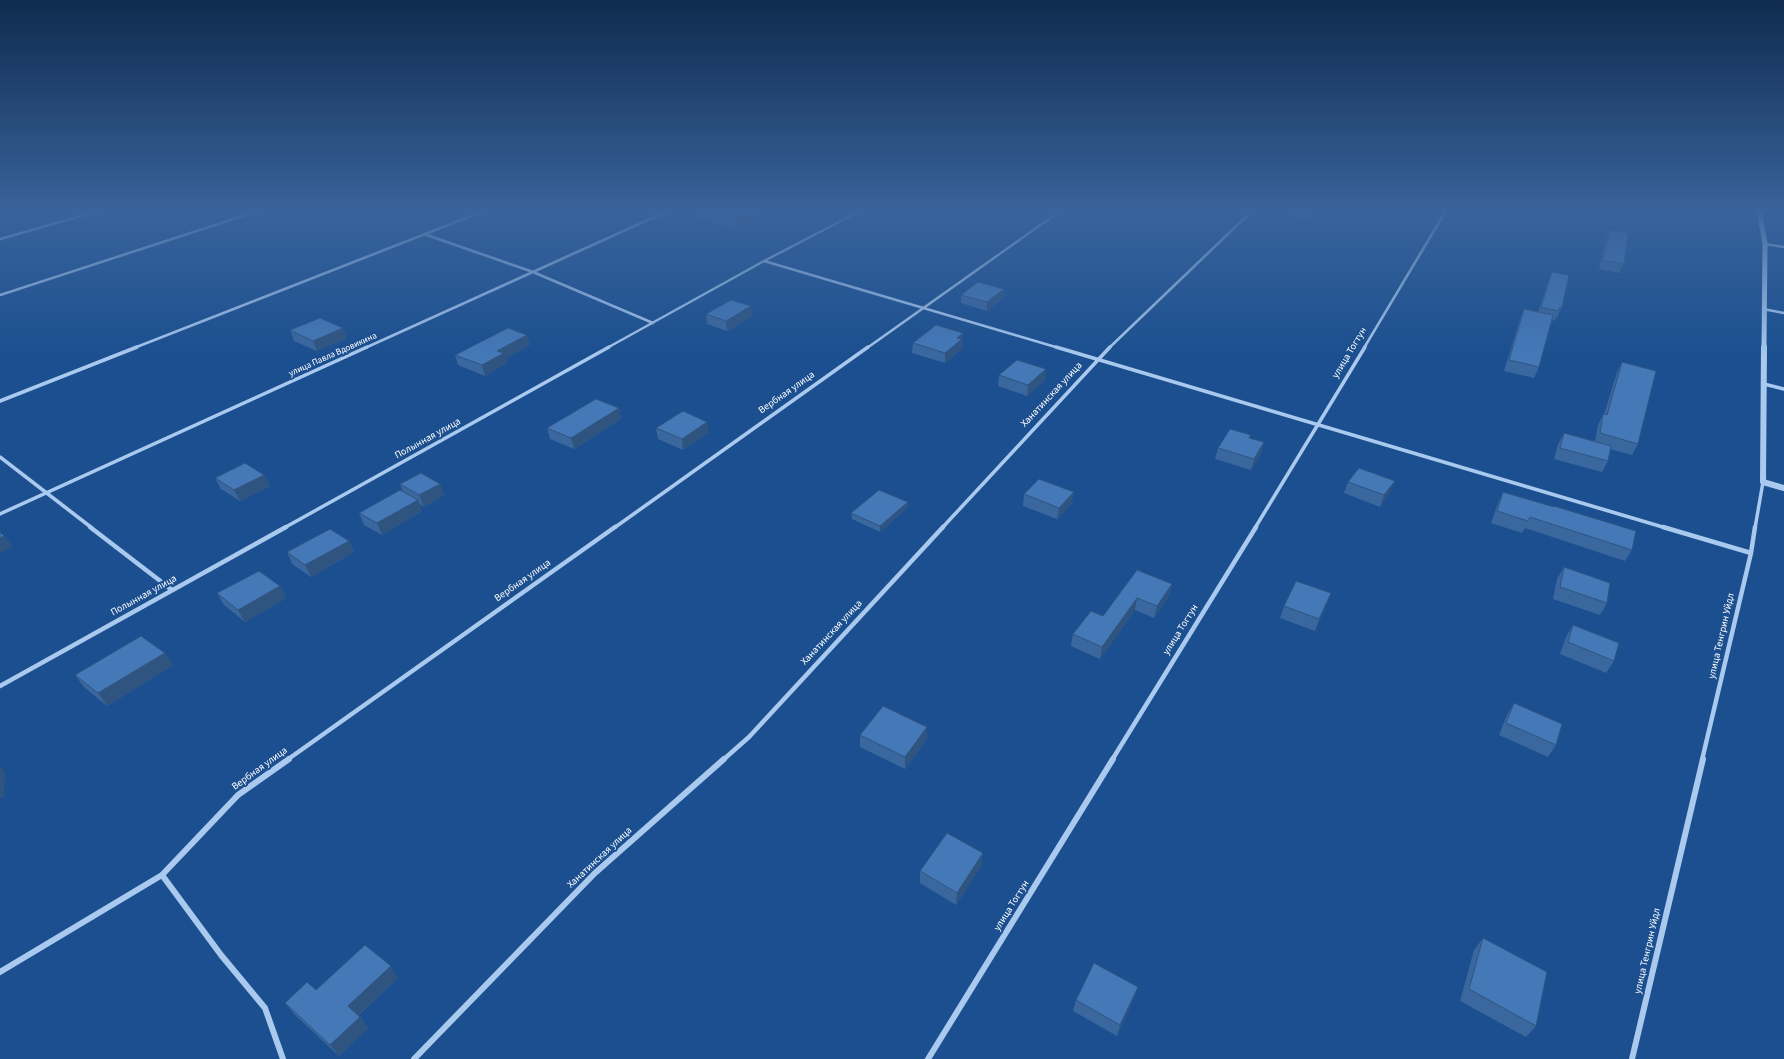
<!DOCTYPE html>
<meta charset="utf-8">
<style>
body{margin:0}
canvas{display:block;background:#1b4f8f}
</style>
<canvas width="1784" height="1059"></canvas>
<script>
const ctx = document.querySelector('canvas').getContext('2d');
ctx.lineJoin = 'round';
function toPath(rows) {
  const path = new Path2D();
  for (const r of rows) {
    path.moveTo(r[0], r[1]);
    for (let i = 2; i < r.length; i += 2) path.lineTo(r[i], r[i + 1]);
  }
  return path;
}
function trace(path, color, width, dash) {
  ctx.strokeStyle = color;
  ctx.lineWidth = width;
  ctx.lineCap = dash ? 'butt' : 'round';
  ctx.setLineDash(dash || []);
  ctx.stroke(path);
}
function fillPath(path, color) {
  ctx.fillStyle = color;
  ctx.fill(path, 'evenodd');
}
function write(font, color, halo, rows, align = 'center') {
  ctx.font = font + ' "Source Sans 3",sans-serif';
  ctx.lineWidth = 4;
  ctx.setLineDash([]);
  ctx.textBaseline = 'middle';
  ctx.strokeStyle = halo;
  ctx.fillStyle = color;
  for (const [text, x, y, turn = 0] of rows) {
    ctx.save();
    ctx.translate(x, y);
    ctx.rotate((+turn || 0) * Math.PI / 180);
    ctx.textAlign = isNaN(turn) ? turn : align;
    if (halo) ctx.strokeText(text, 0, 0);
    ctx.fillText(text, 0, 0);
    ctx.restore();
  }
}
const minorFar3 = toPath([
 [424,234,533,272,653,323],
 [0,239,105,209],
 [1765,244,1784,247],
 [764,261,1059,348],
 [0,295,264,209],
 [1763,309,1784,313],
 [134,348,489,209],
 [365,348,672,209],
 [607,348,764,261,864,209],
 [867,348,1063,209],
 [1109,348,1254,209],
 [1364,348,1447,209]
]);
const minorFar2 = toPath([
 [1056,347,1666,528],
 [1764,384,1784,389],
 [0,401,137,347],
 [0,457,92,528],
 [0,514,367,347],
 [284,528,609,347],
 [614,528,868,347],
 [942,528,1110,347],
 [1255,528,1365,347],
 [1755,528,1763,482]
]);
const minorFar1 = toPath([
 [90,527,172,590],
 [1663,527,1751,553],
 [0,686,286,527],
 [287,760,615,527],
 [723,760,749,737,943,527],
 [1112,760,1256,527],
 [1702,760,1751,553,1755,527]
]);
const minor = toPath([
 [162,875,221,955,265,1008,283,1059],
 [0,972,162,875,238,795,289,759],
 [414,1059,595,873,724,759],
 [928,1059,1113,759],
 [1632,1059,1703,759]
]);
const tertiaryFar1 = toPath([
 [1759,209,1765,244,1764,348]
]);
const tertiary = toPath([
 [1764,347,1763,482,1784,488]
]);
const wall = toPath([
 [694,209,775,209,736,228,695,217],
 [1288,209,1319,209,1310,220,1286,215],
 [1610,230,1624,264,1619,273,1599,269,1606,239],
 [1552,272,1562,307,1557,317,1556,317,1554,321,1552,320,1539,367,1534,378,1504,371,1520,319,1524,309,1538,312,1548,282],
 [1004,289,1003,297,987,311,961,303,961,295],
 [706,314,752,316,727,331,707,324],
 [290,330,347,338,317,351,294,341],
 [913,343,963,343,962,344,962,349,945,363,912,353],
 [530,345,506,358,507,363,485,376,458,365,455,355],
 [1622,362,1638,444,1632,455,1610,449,1608,461,1602,472,1554,459,1558,444,1564,433,1595,441,1598,425,1603,414,1604,415,1617,372],
 [999,375,1045,380,1027,396,998,386],
 [619,408,621,419,574,449,550,439,547,428],
 [656,428,709,432,683,450,658,439],
 [1264,442,1261,453,1251,470,1215,459,1218,448],
 [264,475,270,486,240,501,221,489,215,478],
 [1348,482,1390,492,1380,507,1344,493],
 [400,484,440,484,444,495,424,507,419,504,422,511,382,535,364,525,359,513,403,492],
 [1503,492,1632,550,1625,561,1525,528,1522,533,1491,523,1498,503],
 [1024,494,1072,503,1057,519,1023,506],
 [908,502,907,508,880,532,852,519,851,513],
 [349,541,354,552,311,577,292,564,287,552],
 [1564,567,1607,603,1600,615,1553,599,1557,579],
 [1137,570,1172,584,1169,596,1154,618,1135,610,1100,659,1071,646,1073,634,1103,616],
 [280,586,286,598,245,622,224,605,217,593],
 [1326,605,1315,631,1280,618,1284,606],
 [1573,625,1614,661,1606,673,1560,654,1566,637],
 [173,665,107,706,84,687,75,675],
 [1514,703,1556,745,1548,757,1499,735,1507,715],
 [927,727,927,739,905,769,860,747,860,735],
 [982,865,956,905,920,883,920,871],
 [1483,938,1536,1026,1526,1037,1460,1001,1474,950],
 [398,978,359,1015,368,1028,339,1056,294,1014,285,1003,316,990],
 [1138,987,1134,998,1117,1036,1073,1011,1076,1000]
]);
const shadedWall = toPath([
 [741,209,775,209,736,228,734,212],
 [1314,209,1319,209,1310,220,1312,211],
 [1004,289,1003,297,987,311,987,302],
 [751,306,752,316,727,331,726,321],
 [343,328,347,338,317,351,313,341],
 [963,333,962,349,945,363,945,353,957,338],
 [527,335,530,345,506,358,507,363,485,376,482,365,497,351],
 [1046,369,1045,380,1027,396,1028,385],
 [619,408,621,419,574,449,571,438],
 [707,422,709,432,683,450,682,439],
 [1264,442,1261,453,1251,470,1254,459],
 [264,475,270,486,240,501,234,490],
 [1395,481,1390,492,1380,507,1384,495],
 [440,484,444,495,424,507,419,495],
 [1074,492,1072,503,1057,519,1059,508],
 [418,500,422,511,382,535,377,523],
 [908,502,907,508,880,532,880,526],
 [4,536,13,547,0,553,0,538],
 [349,541,354,552,311,577,305,565],
 [1172,584,1169,596,1154,618,1157,606],
 [280,586,286,598,245,622,238,610],
 [1331,593,1326,605,1315,631,1319,619],
 [1137,598,1135,610,1100,659,1102,647],
 [165,653,173,665,107,706,98,693],
 [927,727,927,739,905,769,905,757],
 [0,766,5,772,4,797,0,799],
 [983,853,982,865,956,905,957,893],
 [391,966,398,978,356,1017,348,1006],
 [1138,987,1134,998,1117,1036,1120,1025],
 [360,1017,368,1028,339,1056,330,1045]
]);
const building = toPath([
 [723,209,741,209,734,212,723,209],
 [1298,209,1314,209,1312,211,1298,209],
 [1610,230,1628,233,1624,264,1603,260,1610,230],
 [1552,272,1569,275,1562,307,1560,307,1559,311,1541,307,1552,272],
 [978,282,1004,289,987,302,961,295,978,282],
 [731,300,751,306,726,321,706,314,731,300],
 [1524,309,1553,315,1539,367,1509,360,1524,309],
 [320,318,343,328,313,341,290,330,320,318],
 [936,325,963,333,957,338,962,339,945,353,913,343,936,325],
 [508,328,527,335,497,351,504,353,482,365,455,355,508,328],
 [1017,360,1046,369,1028,385,999,375,1017,360],
 [1622,362,1656,371,1638,444,1600,433,1603,414,1607,415,1622,362],
 [596,399,619,408,571,438,547,428,596,399],
 [683,411,707,422,682,439,656,428,683,411],
 [1230,429,1251,435,1249,438,1264,442,1254,459,1218,448,1230,429],
 [1564,433,1611,446,1608,461,1560,448,1564,433],
 [245,463,264,475,234,490,215,478,245,463],
 [1359,468,1395,481,1384,495,1348,482,1359,468],
 [421,473,440,484,419,495,400,484,421,473],
 [1039,479,1074,492,1059,508,1024,494,1039,479],
 [400,490,418,500,377,523,359,513,400,490],
 [879,490,908,502,880,526,851,513,879,490],
 [1503,492,1554,507,1554,506,1636,531,1632,550,1530,517,1528,521,1497,511,1503,492],
 [330,529,349,541,305,565,287,552,330,529],
 [0,532,4,536,0,538,0,532],
 [1564,567,1610,583,1607,603,1560,587,1564,567],
 [1137,570,1172,584,1157,606,1137,598,1102,647,1073,634,1091,611,1103,616,1137,570],
 [259,571,280,586,238,610,217,593,259,571],
 [1296,581,1331,593,1319,619,1284,606,1296,581],
 [1573,625,1619,643,1614,661,1568,642,1573,625],
 [141,636,165,653,98,693,75,675,141,636],
 [1514,703,1562,724,1556,745,1506,723,1514,703],
 [883,706,927,727,905,757,860,735,883,706],
 [947,833,983,853,957,893,920,871,947,833],
 [1483,938,1547,972,1536,1026,1469,989,1483,938],
 [365,945,391,966,348,1006,360,1017,330,1045,285,1003,307,982,316,990,365,945],
 [1094,963,1138,987,1120,1025,1076,1000,1094,963]
]);
const farStreetnames = [
 ["улица Павла Вдовикина",333,355,-24]
];
const streetNames = [
 ["улица Тогтун",1350,353,-59],
 ["Вербная улица",787,393,-35],
 ["Ханатинская улица",1052,395,-47],
 ["Полынная улица",428,439,-29],
 ["Вербная улица",523,581,-35],
 ["Полынная улица",144,596,-29],
 ["улица Тогтун",1181,630,-58],
 ["Ханатинская улица",832,633,-47],
 ["улица Тенгрин Уйдл",1722,636,-77],
 ["Вербная улица",260,769,-36],
 ["Ханатинская улица",600,858,-43],
 ["улица Тогтун",1012,906,-58],
 ["улица Тенгрин Уйдл",1648,951,-77]
];
trace(minorFar3, '#a9c9ee', 2.5);
trace(minorFar2, '#a9c9ee', 3.5);
trace(minorFar1, '#a9c9ee', 4.5);
trace(minor, '#a9c9ee', 6);
trace(tertiaryFar1, '#a9c9ee', 5);
trace(tertiary, '#a9c9ee', 6);
fillPath(wall, '#3a679d');
fillPath(shadedWall, '#305480');
fillPath(building, '#4478b7');
trace(building, '#305480', 1);
const sky = ctx.createLinearGradient(0, 0, 0, 357);
sky.addColorStop(0, '#0f2b4f');
sky.addColorStop(0.59, '#39639b');
sky.addColorStop(1, '#39639b00');
ctx.fillStyle = sky;
ctx.fillRect(0, 0, 1784, 357);
write('9px', '#fff', '#1b4f8f', farStreetnames);
write('10px', '#fff', '#1b4f8f', streetNames);
</script>
